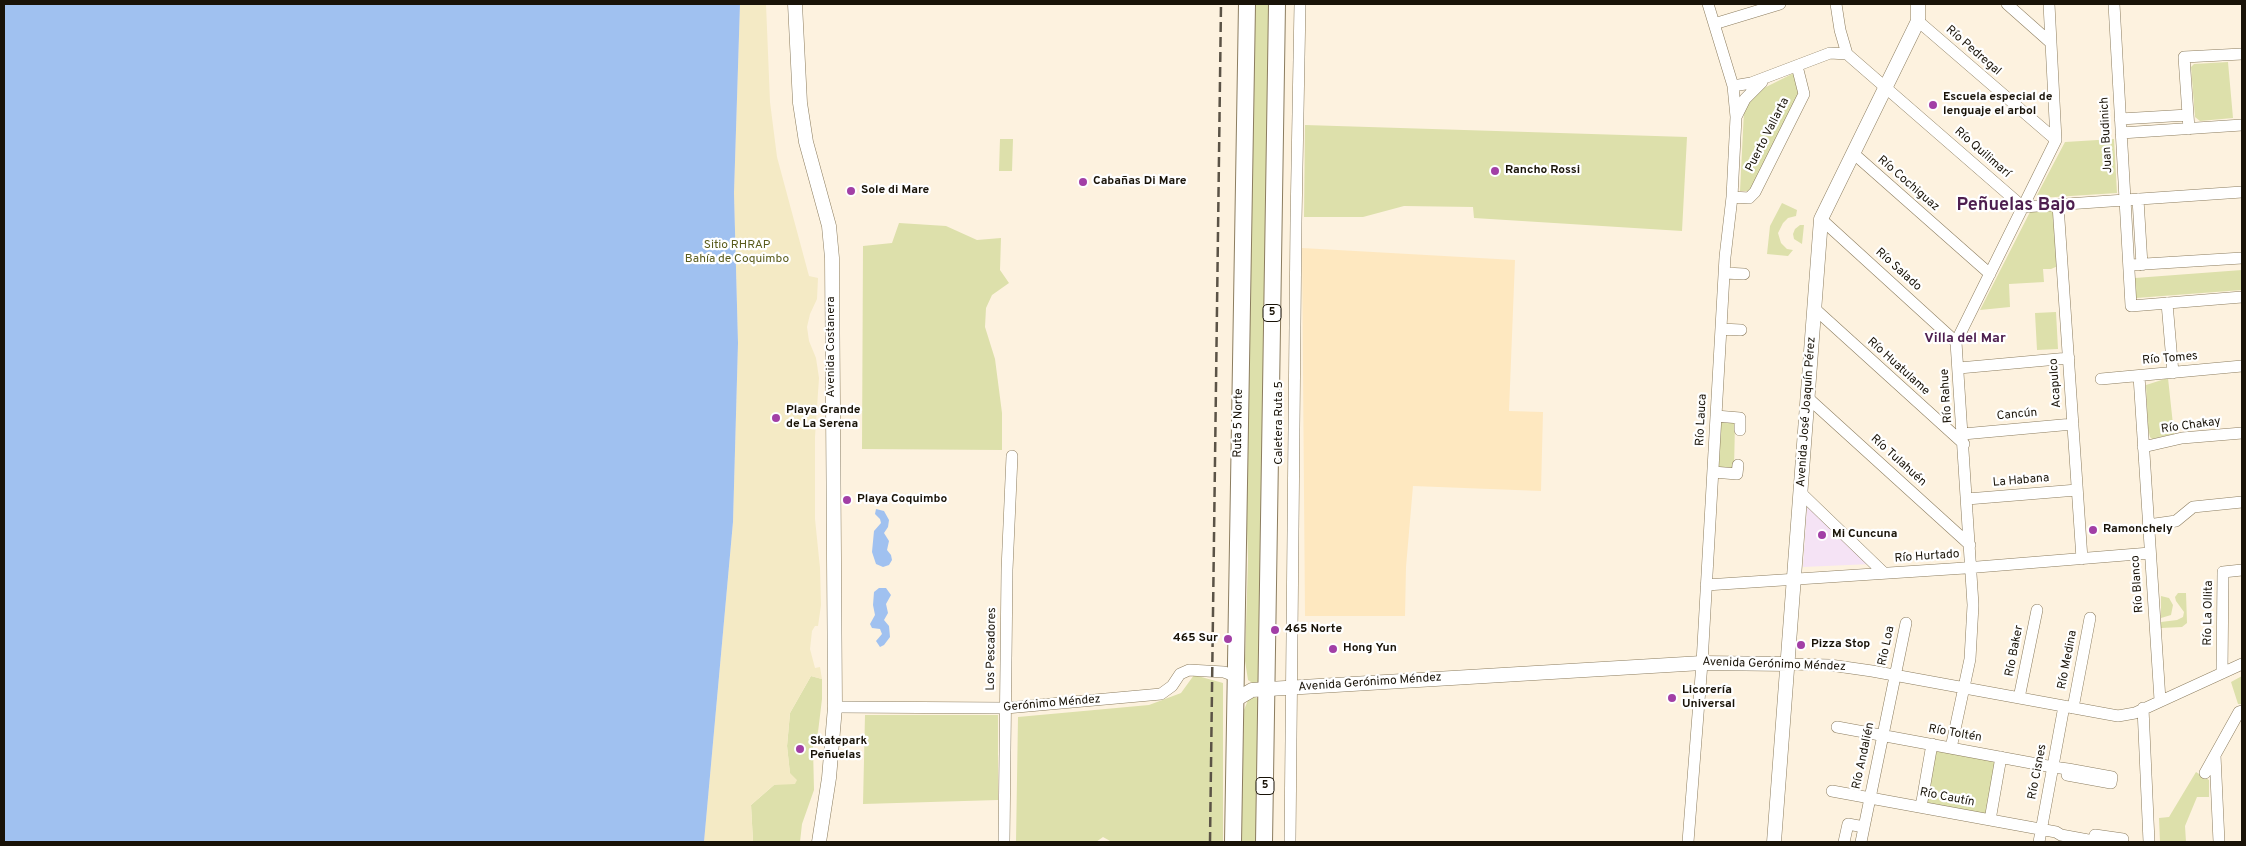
<!DOCTYPE html>
<meta charset="utf-8">
<style>
body{margin:0}
#map{position:relative;width:2246px;height:846px;overflow:hidden;background:#fdf2df;font-family:Overpass,sans-serif}
canvas{display:block}
.frame{position:absolute;inset:0;border:5px solid #191308;pointer-events:none}
</style>
<div id="map">
<canvas width="2246" height="846"></canvas>
<div class="frame"></div>
</div>
<script>
const ctx = document.querySelector('canvas').getContext('2d');
ctx.lineJoin = 'round';
function fillPath(path, color) {
  ctx.fillStyle = color;
  ctx.fill(path, 'evenodd');
}
function toPath(rows) {
  const path = new Path2D();
  for (const r of rows) {
    path.moveTo(r[0], r[1]);
    for (let i = 2; i < r.length; i += 2) path.lineTo(r[i], r[i + 1]);
  }
  return path;
}
function trace(path, color, width, dash) {
  ctx.strokeStyle = color;
  ctx.lineWidth = width;
  ctx.lineCap = dash ? 'butt' : 'round';
  ctx.setLineDash(dash || []);
  ctx.stroke(path);
}
function write(font, color, halo, rows, align = 'center') {
  ctx.font = font + ' Overpass,sans-serif';
  ctx.lineWidth = 4.5;
  ctx.setLineDash([]);
  ctx.textBaseline = 'middle';
  ctx.strokeStyle = halo;
  ctx.fillStyle = color;
  for (const [text, x, y, turn = 0] of rows) {
    ctx.save();
    ctx.translate(x, y);
    ctx.rotate((+turn || 0) * Math.PI / 180);
    ctx.textAlign = isNaN(turn) ? turn : align;
    if (halo) ctx.strokeText(text, 0, 0);
    ctx.fillText(text, 0, 0);
    ctx.restore();
  }
}
const built = toPath([
 [1302,248,1515,260,1509,411,1543,412,1541,491,1413,486,1406,567,1405,616,1305,616]
]);
const education = toPath([
 [1807,505,1871,564,1803,567]
]);
const green = toPath([
 [1252,4,1271,4,1261,685,1254,684,1248,680,1245,661,1248,559,1246,503],
 [2228,62,2233,118,2200,121,2195,117,2191,67,2194,64],
 [1794,73,1803,90,1752,191,1740,191,1744,111,1748,103,1760,90],
 [1305,125,1687,137,1682,231,1474,218,1473,207,1404,206,1363,217,1304,217],
 [1000,139,1013,139,1012,171,999,171],
 [2114,139,2117,193,2040,198,2037,195,2065,142],
 [1782,203,1797,210,1796,216,1788,218,1783,223,1778,233,1781,243,1787,249,1793,250,1788,256,1767,254,1770,226],
 [2051,209,2054,215,2058,266,2051,269,2043,269,2044,282,2009,284,2010,307,1980,310,2031,210],
 [899,223,946,226,977,240,1001,238,1000,270,1009,283,992,295,986,308,985,327,995,359,1002,413,1002,450,862,449,863,246,892,243],
 [1800,225,1804,225,1802,244,1794,239,1793,234,1795,229],
 [2242,270,2242,290,2136,298,2135,278],
 [2056,312,2058,349,2037,350,2035,313],
 [2168,378,2174,434,2152,439,2150,437,2148,428,2146,385],
 [1720,422,1735,423,1734,469,1717,468],
 [2178,593,2186,593,2187,623,2182,627,2161,628,2161,622,2177,620,2183,617,2184,612,2176,601,2175,597],
 [2161,596,2169,598,2173,605,2171,615,2161,618],
 [1194,675,1223,683,1223,842,1112,842,1103,837,1096,842,1016,842,1018,717,1149,705,1181,693],
 [811,676,822,679,822,699,818,732,813,747,814,790,802,824,800,842,753,842,751,805,774,785,782,783,793,778,790,774,787,746,790,713],
 [2242,676,2242,704,2238,704,2231,682],
 [1254,697,1259,699,1257,842,1241,842,1244,710,1248,700],
 [865,715,998,715,998,800,863,804],
 [1936,749,1996,760,1986,816,1925,805],
 [2196,772,2209,780,2209,797,2197,797,2185,826,2186,842,2160,842,2159,818,2169,817]
]);
const sand = toPath([
 [740,4,766,4,770,102,777,157,809,276,818,278,817,299,810,314,807,327,809,341,816,358,819,378,815,437,815,519,820,568,821,605,818,626,815,626,812,631,810,649,815,668,820,667,822,679,811,676,790,713,787,746,790,773,797,780,795,784,774,785,751,805,753,842,704,842,733,522,738,343,734,193]
]);
const water = toPath([
 [4,4,740,4,734,193,738,343,733,522,704,842,4,842],
 [876,509,884,511,889,520,888,527,884,533,889,541,887,550,891,555,892,560,889,565,883,567,876,564,872,552,874,531,881,523,880,519,875,514],
 [879,588,886,588,891,595,886,604,888,613,884,620,889,626,890,637,884,645,880,647,876,641,882,634,880,629,872,628,870,624,875,615,873,605,874,592]
]);
const minor = toPath([
 [1836,4,1840,30,1847,54],
 [2007,4,2051,43],
 [2114,4,2131,306,2242,297],
 [1918,21,2056,140],
 [1714,24,1780,4],
 [1733,86,1751,83,1830,53,1847,54,2023,207,2242,192],
 [1736,117,1745,99,1762,82],
 [2120,119,2188,115],
 [2189,129,2184,57,2242,54],
 [2121,133,2242,125],
 [1853,153,1990,274],
 [1732,197,1749,198,1755,192,1804,94,1797,66],
 [2138,199,2142,265],
 [2058,205,2082,559],
 [1821,219,1956,342],
 [2129,265,2242,258],
 [1725,273,1744,274],
 [2167,303,2173,373],
 [1815,309,1964,444],
 [1721,329,1741,330],
 [1959,368,2069,358],
 [2139,376,2160,700],
 [2101,379,2242,366],
 [1808,398,1970,545],
 [1716,416,1740,418,1740,430],
 [1963,434,2073,424],
 [2143,447,2182,438,2242,433],
 [1713,472,1737,474,1738,465],
 [1801,493,1884,573],
 [1967,499,2077,490],
 [2148,525,2176,521,2193,507,2242,502],
 [1706,585,1965,568,2150,553],
 [1788,664,1830,665,1872,671,2118,716,2135,713,2242,664],
 [2222,673,2223,572,2242,570],
 [2019,698,2037,610],
 [835,707,1006,708,1161,694,1172,686,1180,674,1189,670,1224,672,1235,676],
 [2073,708,2090,618],
 [2143,708,2149,842],
 [1837,727,2053,767,2068,769,2112,777,2111,783,2067,775,2068,769],
 [1951,748,1970,659,1973,605,1956,342,2056,140,2049,4],
 [2215,755,2219,842],
 [2205,773,2239,712,2242,711],
 [1832,791,2056,832,2061,835,2099,842,2102,841,2102,836],
 [1921,807,1932,744],
 [1990,820,2001,757],
 [2095,835,2123,839],
 [1004,842,1007,570,1012,456],
 [1290,842,1296,222,1300,4],
 [1688,842,1702,663,1725,257,1732,197,1736,117,1733,86,1708,4],
 [1844,842,1848,824,1864,827],
 [1861,842,1906,623],
 [2039,842,2064,706]
]);
const major = toPath([
 [795,4,800,103,806,142,829,226,832,258,835,707,829,778,819,842],
 [1235,700,1252,690,1702,663,1788,664],
 [1774,842,1821,219,1918,21,1918,4]
]);
const highway = toPath([
 [1233,842,1247,4],
 [1264,842,1277,4]
]);
const rail = toPath([
 [1210,842,1221,4]
]);
const markers = [
 [1933,105,5,"#a23fa6"],
 [1495,171,5,"#a23fa6"],
 [1083,182,5,"#a23fa6"],
 [851,191,5,"#a23fa6"],
 [776,418,5,"#a23fa6"],
 [847,500,5,"#a23fa6"],
 [2093,530,5,"#a23fa6"],
 [1822,535,5,"#a23fa6"],
 [1275,630,5,"#a23fa6"],
 [1228,639,5,"#a23fa6"],
 [1801,645,5,"#a23fa6"],
 [1333,649,5,"#a23fa6"],
 [1672,698,5,"#a23fa6"],
 [800,749,5,"#a23fa6"]
];
const shields = [
 [1272,313,18],
 [1265,786,18]
];
const shieldNames = [
 ["5",1272,313],
 ["5",1265,786]
];
const streetNames = [
 ["Río Pedregal",1973,51,41],
 ["Puerto Vallarta",1768,135,-63],
 ["Juan Budinich",2107,135,-93],
 ["Río Quilimarí",1982,153,41],
 ["Río Cochiguaz",1908,184,41],
 ["Río Salado",1898,270,42],
 ["Avenida Costanera",832,347,-90],
 ["Río Tomes",2170,359,-5],
 ["Río Huatulame",1898,367,42],
 ["Acapulco",2056,383,-94],
 ["Río Rahue",1947,396,-94],
 ["Avenida José Joaquín Pérez",1807,412,-86],
 ["Cancún",2017,415,-5],
 ["Río Lauca",1702,420,-87],
 ["Ruta 5 Norte",1239,423,-89],
 ["Caletera Ruta 5",1280,423,-90],
 ["Río Chakay",2191,426,-8],
 ["Río Tulahuén",1898,461,42],
 ["La Habana",2021,481,-5],
 ["Río Hurtado",1927,557,-4],
 ["Río Blanco",2138,584,-94],
 ["Río La Ollita",2209,613,-89],
 ["Río Loa",1887,646,-78],
 ["Los Pescadores",992,649,-89],
 ["Río Baker",2015,651,-79],
 ["Río Medina",2068,660,-79],
 ["Avenida Gerónimo Méndez",1774,665,2],
 ["Avenida Gerónimo Méndez",1370,683,-4],
 ["Gerónimo Méndez",1052,704,-5],
 ["Río Toltén",1955,734,10],
 ["Río Andalién",1864,756,-78],
 ["Río Cisnes",2038,772,-79],
 ["Río Cautín",1947,798,11]
];
const poiNames = [
 ["Escuela especial de",1943,98],
 ["lenguaje el arbol",1943,112],
 ["Rancho Rossi",1505,171],
 ["Cabañas Di Mare",1093,182],
 ["Sole di Mare",861,191],
 ["Playa Grande",786,411],
 ["de La Serena",786,425],
 ["Playa Coquimbo",857,500],
 ["Ramonchely",2103,530],
 ["Mi Cuncuna",1832,535],
 ["465 Norte",1285,630],
 ["465 Sur",1218,639,"right"],
 ["Pizza Stop",1811,645],
 ["Hong Yun",1343,649],
 ["Licorería",1682,691],
 ["Universal",1682,705],
 ["Skatepark",810,742],
 ["Peñuelas",810,756]
];
const parkNames = [
 ["Sitio RHRAP",737,246],
 ["Bahía de Coquimbo",737,260]
];
const neighbourhoodNames = [
 ["Villa del Mar",1965,339]
];
const districtNames = [
 ["Peñuelas Bajo",2016,206]
];
fillPath(built, '#fee8c0');
fillPath(education, '#f5e3f5');
fillPath(green, '#dde0ab');
fillPath(sand, '#f4eac5');
fillPath(water, '#a0c1f0');
trace(minor, '#8c7d5f', 12);
trace(major, '#8c7d5f', 15);
trace(highway, '#8c7d5f', 18);
trace(minor, '#fff', 11);
trace(major, '#fff', 14);
trace(highway, '#fff', 16);
trace(rail, '#5b5346', 2.5, [10, 5]);
for (const [x, y, r, color] of markers) {
  const dot = new Path2D();
  dot.arc(x, y, r, 0, 2 * Math.PI);
  ctx.fillStyle = color;
  ctx.fill(dot);
  trace(dot, '#fff', 2);
}
for (const [x, y, w] of shields) {
  const box = new Path2D();
  box.roundRect(x - w / 2, y - 8.5, w, 17, 4);
  ctx.fillStyle = '#fff';
  ctx.fill(box);
  trace(box, '#191308', 1);
}
write('bold 11px', '#191308', null, shieldNames);
write('12px', '#191308', '#fff', streetNames);
write('bold 12px', '#191308', '#fff', poiNames, 'left');
write('12px', '#595b1b', '#fff', parkNames);
write('bold 14px', '#4d1e4f', '#fff', neighbourhoodNames);
write('bold 18px', '#4d1e4f', '#fff', districtNames);
</script>
